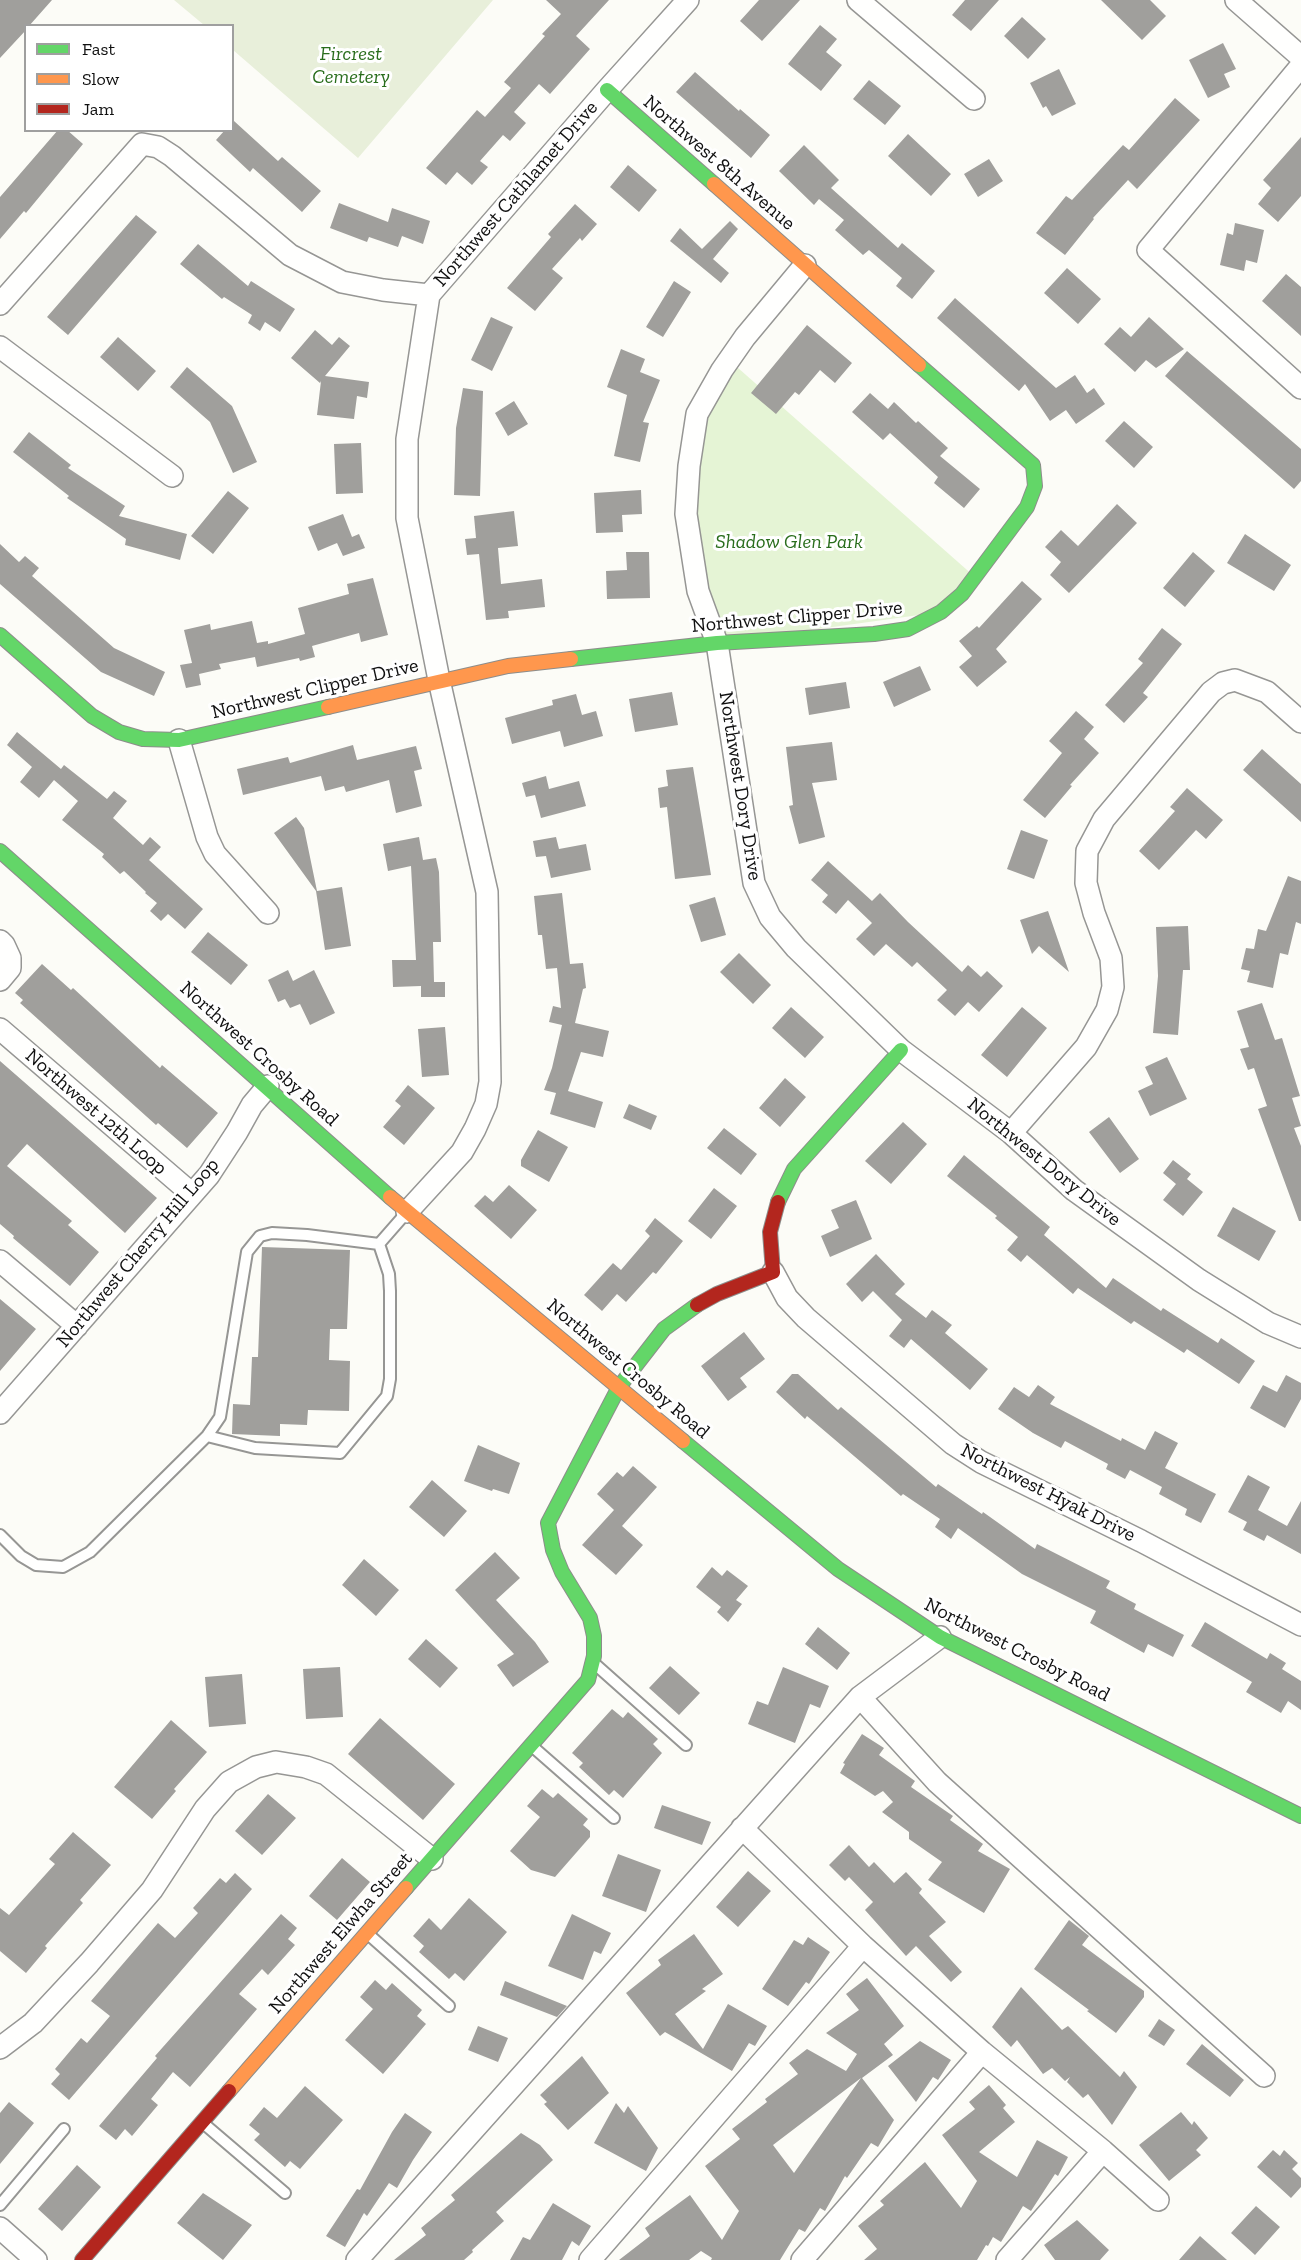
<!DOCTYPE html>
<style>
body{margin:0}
#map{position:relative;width:1301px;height:2260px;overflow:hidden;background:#fcfcf7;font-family:"Zilla Slab",serif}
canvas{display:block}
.legend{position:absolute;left:24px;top:24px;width:210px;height:108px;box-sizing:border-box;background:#fff;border:2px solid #9f9f9f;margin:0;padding:8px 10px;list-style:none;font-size:18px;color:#101010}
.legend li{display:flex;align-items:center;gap:12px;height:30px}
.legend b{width:30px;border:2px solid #9f9f9f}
</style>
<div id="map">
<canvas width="1301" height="2260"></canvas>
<ul class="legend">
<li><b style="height:8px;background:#63d668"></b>Fast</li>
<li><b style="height:8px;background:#ff974d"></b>Slow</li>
<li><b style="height:8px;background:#b3261e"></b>Jam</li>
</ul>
</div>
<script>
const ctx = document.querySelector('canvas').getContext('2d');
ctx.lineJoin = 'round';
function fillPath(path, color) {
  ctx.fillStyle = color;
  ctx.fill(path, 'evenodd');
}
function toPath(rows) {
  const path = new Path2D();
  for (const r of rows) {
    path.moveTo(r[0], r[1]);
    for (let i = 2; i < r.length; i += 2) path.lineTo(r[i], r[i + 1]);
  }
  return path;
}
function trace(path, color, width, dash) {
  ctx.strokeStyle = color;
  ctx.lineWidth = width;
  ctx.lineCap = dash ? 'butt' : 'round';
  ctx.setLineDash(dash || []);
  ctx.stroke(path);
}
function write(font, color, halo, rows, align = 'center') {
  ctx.font = font + ' "Zilla Slab",serif';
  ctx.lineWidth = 6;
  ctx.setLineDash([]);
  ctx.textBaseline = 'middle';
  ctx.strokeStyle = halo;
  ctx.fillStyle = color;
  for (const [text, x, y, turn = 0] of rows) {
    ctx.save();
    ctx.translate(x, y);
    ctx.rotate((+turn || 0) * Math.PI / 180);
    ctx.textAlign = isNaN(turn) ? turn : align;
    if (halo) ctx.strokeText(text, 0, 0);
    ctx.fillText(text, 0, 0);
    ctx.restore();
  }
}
const green = toPath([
 [729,360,975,577,941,612,717,643,689,466,722,370]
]);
const cemetery = toPath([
 [174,0,493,0,358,158,233,50,232,26,204,25]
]);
const building = toPath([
 [0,0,52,0,29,26,26,26,26,30,0,58],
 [546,0,609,0,576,36,590,49,550,94,539,84,514,112,526,123,510,141,503,135,480,161,488,167,472,185,457,172,446,185,426,168,477,110,485,117,511,88,504,82,545,36,542,34,561,14],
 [759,0,800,0,762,41,740,21],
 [965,0,999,0,971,31,952,15],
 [1101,0,1150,0,1166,16,1142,40],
 [1022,17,1046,39,1028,59,1004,36],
 [820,25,837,39,826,52,842,65,821,91,788,64],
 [1223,43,1236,69,1224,74,1230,87,1208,98,1189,60],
 [1059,69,1076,104,1052,116,1046,106,1043,108,1030,83],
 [695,72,739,111,740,109,770,135,751,158,676,92],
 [869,80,901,106,885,125,853,99],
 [1175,98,1200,120,1137,189,1128,180,1093,218,1094,219,1065,255,1036,233,1066,196,1072,200,1123,145,1129,150],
 [234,121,278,161,282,157,321,191,302,212,253,168,250,172,216,140,225,130,232,130],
 [58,130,67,130,83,144,26,213,24,211,0,239,0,197],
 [908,134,951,174,931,196,888,156],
 [1301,137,1301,196,1278,222,1258,204,1271,188,1263,180],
 [804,145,839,180,831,188,898,248,902,243,935,271,912,299,896,286,902,278,869,250,863,255,835,230,844,220,819,199,814,205,779,171],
 [989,159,1003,181,978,197,964,174],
 [628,165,657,190,639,212,610,187],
 [339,203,388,222,392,208,430,221,423,244,402,236,398,247,369,237,367,242,330,228],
 [575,204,597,224,582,241,580,238,552,269,563,278,535,311,507,288,551,237,548,234],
 [136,215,157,232,68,335,47,317],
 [730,221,738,229,713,259,729,273,721,283,670,241,680,228,702,249],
 [1235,223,1264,230,1257,263,1246,260,1244,271,1220,265,1227,233,1233,235],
 [198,244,248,286,251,281,295,309,280,332,265,322,260,331,248,323,252,315,224,297,222,299,180,264],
 [1067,268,1101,299,1078,324,1044,293],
 [1286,274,1301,287,1301,336,1262,301],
 [674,281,691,292,663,337,646,327],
 [955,298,1056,388,1075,375,1087,393,1094,388,1105,404,1076,424,1066,410,1050,421,1025,384,1019,391,937,318],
 [491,317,513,327,492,371,471,360],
 [1149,317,1184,349,1156,368,1146,360,1135,372,1104,344,1120,327,1131,337],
 [807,325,852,363,835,383,820,370,799,395,795,392,776,414,751,393],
 [315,330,332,345,339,337,350,346,325,376,369,382,367,398,357,396,354,419,317,415,321,381,320,383,291,358],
 [118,337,156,371,138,391,100,357],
 [621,349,645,359,640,372,660,380,643,422,649,423,640,462,614,456,627,395,607,387],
 [1187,351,1301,449,1301,481,1294,489,1165,376],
 [187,367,232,406,257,462,233,473,210,422,170,387],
 [463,388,483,391,480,496,454,495,456,428],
 [870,393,888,409,894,402,916,423,918,421,948,448,940,456,980,489,964,508,934,483,938,477,890,433,883,440,852,412],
 [514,401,528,424,508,436,495,413],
 [1124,421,1153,447,1134,468,1105,441],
 [29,432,71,465,68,468,125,506,119,516,187,534,180,560,125,545,126,539,67,498,69,496,13,452],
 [361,443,363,493,336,494,334,444],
 [641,490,642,514,622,515,623,532,596,533,594,493],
 [228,491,249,508,213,554,191,536],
 [1117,504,1137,523,1069,593,1050,575,1061,562,1045,547,1061,530,1078,546],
 [514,511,518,546,498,548,501,584,542,579,545,607,508,611,509,618,486,620,479,554,467,555,465,539,476,538,474,516],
 [343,514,352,537,359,534,365,548,343,556,337,543,318,551,308,527],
 [1245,534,1291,565,1274,591,1227,563],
 [0,544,19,562,25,556,39,568,32,576,114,648,165,672,154,696,101,672,0,584],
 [626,552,649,552,650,598,607,599,606,571,627,570],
 [1193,552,1215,571,1185,607,1163,588],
 [373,578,388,635,361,642,359,633,312,646,315,657,300,661,299,658,257,667,255,657,219,664,221,669,199,674,201,685,186,688,180,665,192,663,184,630,210,624,211,630,252,621,257,643,268,641,268,644,305,634,298,608,349,594,347,584],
 [1022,581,1042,599,996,649,1007,662,977,687,959,667,972,656,959,641,977,626,979,628],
 [1162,628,1182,644,1143,693,1148,697,1124,723,1105,705,1143,663,1138,659],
 [920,666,931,690,894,707,883,682],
 [846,682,850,708,809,715,805,688],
 [672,692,678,725,635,732,629,699],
 [576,694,582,715,596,711,603,736,564,747,560,731,512,744,505,718,553,705,552,700],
 [1076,711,1094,727,1084,739,1099,753,1070,785,1072,786,1045,818,1023,800,1062,753,1049,741],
 [17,732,61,769,64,765,107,799,114,791,127,801,113,818,143,845,150,837,161,847,149,860,203,909,185,929,168,914,161,921,150,911,157,903,145,893,146,892,124,871,120,874,102,857,104,854,62,820,78,801,54,780,39,798,20,782,32,767,7,745],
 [832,742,837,780,812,783,825,837,799,844,789,806,793,805,786,747],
 [353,745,357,760,416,746,422,769,414,771,422,806,396,813,389,780,346,792,344,786,325,791,321,776,243,795,237,769,288,757,290,763],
 [1262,749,1301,784,1301,822,1243,770],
 [693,767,711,875,675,879,667,807,660,808,658,788,668,786,666,770],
 [546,776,549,789,579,781,586,806,541,818,535,795,526,797,522,783],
 [1187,788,1223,820,1206,839,1196,830,1159,870,1139,851,1175,811,1170,807],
 [296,817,304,828,317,891,342,887,351,946,325,950,316,891,274,833],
 [1021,830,1048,840,1034,879,1007,869],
 [419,837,423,860,436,858,439,872,441,942,433,942,434,982,445,982,445,997,421,997,421,986,393,987,392,960,416,960,411,866,388,871,383,844],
 [556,837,559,849,586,844,591,870,551,878,546,856,536,857,533,841],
 [828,861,872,901,880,893,908,922,962,972,968,965,981,977,987,971,1003,986,979,1012,968,1002,955,1016,937,1000,947,990,917,962,912,967,886,944,874,956,856,939,872,923,848,900,836,914,822,902,828,895,811,880],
 [1288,876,1301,881,1301,924,1296,922,1288,955,1280,953,1273,988,1247,982,1250,971,1241,969,1246,948,1254,949,1258,929,1266,931],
 [562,893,570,964,583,963,586,988,583,989,575,1023,609,1031,603,1057,581,1052,568,1091,603,1102,595,1128,550,1114,556,1093,544,1090,552,1068,562,1025,549,1022,553,1006,561,1008,557,968,546,969,542,935,538,935,534,896],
 [715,897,726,935,701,942,689,905],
 [1048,911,1069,972,1039,946,1032,954,1020,920],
 [1188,926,1190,970,1183,970,1178,1035,1153,1033,1158,976,1156,927],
 [208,932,248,965,231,985,191,952],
 [739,953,771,985,753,1004,720,972],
 [42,964,71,990,73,988,160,1068,162,1065,218,1113,187,1148,158,1123,156,1125,20,1003,23,1000,15,993],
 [288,970,293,981,314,970,335,1013,310,1025,300,1004,290,1008,285,999,278,1002,268,980],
 [1262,1003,1275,1040,1282,1038,1300,1096,1292,1098,1301,1126,1294,1128,1301,1146,1301,1221,1299,1221,1258,1109,1267,1106,1254,1068,1248,1070,1240,1049,1249,1047,1237,1011],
 [791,1007,824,1037,805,1058,772,1028],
 [1022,1007,1047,1028,1007,1077,981,1055],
 [445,1027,449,1075,422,1077,418,1029],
 [1167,1057,1187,1099,1150,1116,1138,1091,1153,1084,1145,1067],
 [0,1061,157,1198,125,1233,27,1144,7,1166,72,1221,68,1225,99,1252,70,1286,13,1238,14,1236,0,1224],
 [785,1078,806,1097,780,1127,759,1108],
 [408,1085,435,1108,404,1145,383,1127,401,1106,395,1101],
 [629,1104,657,1116,651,1130,623,1118],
 [1109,1117,1139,1159,1120,1173,1089,1132],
 [903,1122,927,1144,891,1184,865,1161],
 [724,1128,757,1154,741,1175,707,1148],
 [538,1130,568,1147,549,1182,521,1166,521,1160],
 [964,1155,1050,1227,1044,1235,1106,1288,1113,1278,1161,1311,1163,1308,1218,1343,1221,1338,1255,1361,1239,1384,1187,1349,1184,1353,1134,1321,1131,1324,1078,1288,1073,1294,1027,1255,1021,1262,1007,1250,1018,1237,995,1218,997,1216,947,1176],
 [1173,1160,1191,1174,1187,1179,1203,1192,1183,1216,1163,1200,1176,1184,1163,1173],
 [509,1185,537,1210,511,1239,474,1206,485,1195,493,1202],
 [714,1188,737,1206,711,1239,688,1221],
 [856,1200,872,1239,830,1257,821,1236,839,1228,831,1210],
 [1233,1207,1276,1231,1259,1261,1217,1236],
 [655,1218,683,1241,656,1274,653,1272,626,1302,617,1294,602,1311,584,1295,613,1263,621,1270,650,1236,645,1231],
 [262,1247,350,1250,347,1329,330,1329,329,1360,350,1361,349,1411,308,1410,307,1425,280,1424,280,1436,232,1434,233,1404,250,1405,252,1357,258,1357],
 [876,1254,905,1284,895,1294,926,1318,932,1310,952,1325,945,1333,988,1369,970,1390,911,1339,904,1348,889,1336,902,1320,873,1291,862,1302,846,1284],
 [0,1299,36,1329,0,1371],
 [744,1332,765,1359,740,1378,747,1387,728,1401,701,1366],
 [792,1374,798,1374,838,1410,841,1407,936,1487,938,1484,982,1514,983,1512,1035,1549,1037,1544,1110,1581,1106,1588,1136,1604,1134,1609,1184,1635,1173,1657,1148,1644,1144,1653,1090,1623,1096,1611,1022,1574,958,1528,951,1539,935,1527,940,1519,903,1494,901,1496,807,1416,805,1419,776,1392],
 [1286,1375,1301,1383,1301,1399,1285,1428,1250,1408,1263,1385,1277,1392],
 [1038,1385,1055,1397,1050,1404,1121,1441,1122,1438,1145,1450,1155,1431,1178,1443,1165,1468,1216,1494,1201,1523,1185,1515,1187,1509,1159,1494,1162,1487,1130,1470,1125,1479,1106,1469,1108,1464,1065,1441,1061,1448,1033,1433,998,1409,1014,1387,1029,1397],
 [478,1445,520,1463,509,1494,493,1489,492,1491,464,1481],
 [633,1466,657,1487,622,1526,643,1545,616,1575,582,1545,614,1510,597,1494,617,1472,623,1477],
 [1248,1475,1270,1487,1258,1510,1287,1526,1301,1501,1301,1554,1267,1535,1264,1541,1243,1530,1247,1522,1228,1512],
 [432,1480,467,1511,444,1537,409,1507],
 [495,1552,520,1578,496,1600,535,1642,549,1662,513,1687,497,1665,514,1654,455,1590],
 [364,1559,399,1590,376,1616,342,1585],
 [712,1567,722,1576,727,1570,748,1586,736,1600,742,1604,728,1622,717,1612,721,1607,696,1587],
 [1205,1622,1267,1659,1270,1653,1286,1663,1282,1669,1301,1681,1301,1710,1288,1701,1281,1713,1246,1692,1252,1682,1191,1646],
 [818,1627,850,1653,837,1670,805,1644],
 [426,1639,458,1668,440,1688,408,1659],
 [670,1666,700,1693,679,1715,649,1688],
 [340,1667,343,1717,306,1719,303,1669],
 [783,1667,829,1686,820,1708,810,1704,795,1743,748,1724,757,1701,768,1705],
 [242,1674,246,1724,209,1727,205,1677],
 [612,1709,623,1718,628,1712,658,1739,653,1744,662,1753,623,1798,614,1790,609,1795,579,1767,583,1763,572,1753],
 [380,1718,455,1784,423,1820,348,1754],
 [171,1720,207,1752,174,1789,176,1791,152,1819,114,1787],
 [862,1734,884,1748,879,1755,915,1781,911,1787,953,1816,950,1820,983,1844,978,1851,1010,1869,984,1913,928,1880,942,1862,909,1839,909,1832,882,1812,893,1802,883,1791,875,1796,840,1773,845,1764,843,1763],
 [542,1789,553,1798,558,1793,588,1819,583,1825,590,1831,590,1837,555,1877,531,1870,510,1851,540,1817,527,1806],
 [268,1794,296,1818,262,1855,235,1831],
 [662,1805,711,1822,702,1845,654,1828],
 [73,1832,111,1865,80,1900,83,1903,45,1946,47,1948,26,1973,0,1951,0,1908,9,1915,55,1864,49,1859],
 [849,1845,869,1867,874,1862,894,1883,906,1872,922,1889,919,1893,946,1922,929,1936,962,1972,951,1982,916,1946,906,1956,865,1910,873,1902,849,1877,845,1881,829,1865],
 [618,1854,661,1870,646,1912,602,1896],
 [342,1858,370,1882,337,1920,309,1896],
 [748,1871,771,1891,738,1927,716,1907],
 [235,1873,252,1889,69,2100,51,2084,60,2074,55,2069,81,2038,87,2043,110,2016,91,2001,158,1923,175,1938,198,1913,193,1908,220,1878,226,1883],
 [469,1898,507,1932,464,1981,455,1973,449,1979,419,1952,424,1946,413,1936,429,1918,441,1930],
 [281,1914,297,1928,288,1939,295,1945,268,1975,262,1969,239,1994,257,2009,190,2087,173,2072,151,2099,158,2105,132,2136,125,2129,116,2140,99,2126,157,2058,155,2056],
 [572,1914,611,1933,601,1954,594,1951,583,1980,548,1966],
 [1069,1920,1089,1936,1082,1945,1144,1991,1144,1997,1116,2033,1087,2011,1089,2010,1034,1969],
 [694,1934,723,1974,702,1989,706,1991,675,2014,703,2049,728,2004,767,2026,755,2046,749,2043,732,2071,665,2032,660,2036,626,1993,661,1965,658,1960],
 [808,1937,830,1952,809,1984,806,1982,788,2006,762,1989,794,1940,803,1945],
 [867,1978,904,2026,884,2044,893,2055,862,2078,894,2120,878,2147,871,2143,847,2178,845,2176,825,2211,820,2208,805,2232,799,2229,780,2260,711,2260,712,2258,701,2251,689,2260,619,2260,650,2236,645,2228,690,2195,722,2240,739,2211,705,2166,740,2139,732,2129,767,2102,765,2099,798,2074,789,2063,807,2049,846,2071,857,2054,826,2033,859,2010,846,1994],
 [861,2078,794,2173,773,2145],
 [375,1980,386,1990,392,1983,422,2010,417,2016,426,2024,383,2074,345,2040,373,2009,360,1997],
 [505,1981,567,2006,557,2017,500,1995],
 [1021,1987,1062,2030,1068,2026,1120,2077,1124,2071,1137,2087,1112,2125,1088,2094,1083,2098,1067,2082,1070,2077,1065,2081,1052,2068,1043,2074,1017,2040,1011,2047,992,2027],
 [1159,2019,1175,2030,1164,2046,1148,2036],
 [478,2026,508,2038,498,2062,468,2050],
 [920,2041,951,2060,938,2080,933,2077,916,2102,888,2066],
 [1202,2044,1244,2080,1230,2097,1186,2064],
 [582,2056,609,2093,568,2130,544,2104,547,2102,540,2095],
 [989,2085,1006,2105,1003,2108,1015,2122,979,2152,1017,2177,1037,2140,1068,2157,1058,2176,1055,2174,1031,2211,1023,2206,1001,2242,993,2237,988,2246,986,2245,977,2260,864,2260,877,2249,858,2226,884,2205,880,2201,925,2162,961,2208,977,2181,942,2135,975,2109,969,2102],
 [305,2086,343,2120,300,2169,290,2161,285,2167,254,2140,260,2134,249,2125,264,2107,277,2118],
 [9,2102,34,2123,0,2164,0,2113],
 [616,2103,624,2113,628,2106,658,2148,646,2171,594,2143],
 [1181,2112,1192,2125,1194,2121,1208,2138,1196,2150,1201,2155,1169,2181,1139,2145],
 [405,2113,432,2132,413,2160,397,2188,389,2183,367,2216,364,2213,345,2247,326,2236,357,2189,360,2190,392,2132],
 [521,2133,540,2145,553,2160,496,2212,504,2221,472,2250,473,2252,464,2260,394,2260,426,2235,421,2228,455,2200,451,2195],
 [1273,2150,1280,2156,1284,2150,1298,2163,1292,2169,1301,2178,1301,2187,1291,2198,1257,2167],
 [77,2165,101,2187,62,2231,38,2209],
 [203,2193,252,2225,223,2260,177,2223],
 [553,2203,591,2226,579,2246,572,2241,562,2260,510,2260,523,2237,530,2240],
 [1256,2206,1280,2227,1255,2255,1231,2233],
 [1077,2220,1109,2250,1100,2260,1055,2260,1044,2245],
 [1200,2236,1227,2260,1179,2260]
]);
const lane = toPath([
 [379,1244,407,1212],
 [207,1436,255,1448,340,1453,387,1396,390,1379,390,1291,389,1274,379,1244],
 [0,1535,21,1556,36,1565,63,1567,90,1552,207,1436,220,1417,247,1252,260,1236,272,1233,307,1235,379,1244],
 [596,1665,686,1745],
 [533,1747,614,1818],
 [368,1934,449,2006],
 [203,2123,285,2193],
 [0,2205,64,2129]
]);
const street = toPath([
 [858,0,974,99],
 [1236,0,1301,57],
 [1301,66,1148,250,1301,388],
 [805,265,745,337,722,370,697,414,689,466,686,514,698,591,717,643,754,883,770,917,796,948,901,1050,1011,1133,1074,1190,1199,1280,1268,1323,1301,1337],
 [0,304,142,144,158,147,172,156,290,255,342,282,383,290,429,295],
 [0,347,172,476],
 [179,740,207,837,215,854,268,913],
 [0,941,4,945,10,958,10,968,0,980],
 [0,1029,192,1194],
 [1011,1133,1086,1047,1107,1010,1113,987,1111,958,1094,913,1086,883,1087,851,1104,819,1211,692,1223,683,1235,680,1267,692,1301,722],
 [407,1212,462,1152,475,1129,486,1104,490,1082,487,892,439,680,407,518,407,439,429,295,607,90,688,0],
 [0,1261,77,1326],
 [773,1272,787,1298,806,1318,953,1444,981,1462,1141,1541,1301,1625],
 [0,1413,209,1175,237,1132,252,1105,268,1086],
 [860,1697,937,1782,1264,2076],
 [742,1828,863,1946,982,2052,1103,2151,1158,2200],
 [0,2048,33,2023,89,1963,152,1890,205,1809,229,1782,256,1767,276,1762,306,1767,326,1774,432,1859],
 [0,2228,36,2260],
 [357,2260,860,1697,940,1637],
 [590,2260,863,1946],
 [802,2260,982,2052],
 [1007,2260,1103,2151]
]);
const fast = toPath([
 [607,90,714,184],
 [0,635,92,716,119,732,143,739,179,740,328,707],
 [571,659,717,643,874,634,908,629,941,612,962,594,1027,507,1035,486,1033,465,919,365],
 [0,851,390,1197],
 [778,1202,794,1169,901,1050],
 [683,1441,838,1569,940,1637,1301,1816],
 [406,1888,588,1680,594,1656,594,1636,590,1618,562,1572,553,1550,548,1523,619,1387,664,1329,697,1305]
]);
const slow = toPath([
 [714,184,919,365],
 [328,707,508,666,571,659],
 [390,1197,683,1441],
 [229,2091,406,1888]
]);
const jam = toPath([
 [697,1305,717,1294,773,1272,770,1232,778,1202],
 [82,2260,229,2091]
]);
const parkNames = [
 ["Fircrest",351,54],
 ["Cemetery",351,77],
 ["Shadow Glen Park",789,542]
];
const streetNames = [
 ["Northwest 8th Avenue",719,163,41],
 ["Northwest Cathlamet Drive",516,194,-49],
 ["Northwest Clipper Drive",797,617,-5],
 ["Northwest Clipper Drive",315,689,-13],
 ["Northwest Dory Drive",740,786,81],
 ["Northwest Crosby Road",259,1054,42],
 ["Northwest 12th Loop",96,1112,41],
 ["Northwest Dory Drive",1044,1162,39],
 ["Northwest Cherry Hill Loop",138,1253,-50],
 ["Northwest Crosby Road",628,1369,40],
 ["Northwest Hyak Drive",1048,1493,27],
 ["Northwest Crosby Road",1017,1650,27],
 ["Northwest Elwha Street",341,1933,-49]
];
fillPath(green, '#e5f4d5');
fillPath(cemetery, '#e8efda');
fillPath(building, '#a09f9c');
trace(lane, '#969694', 14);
trace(street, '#969694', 24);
trace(fast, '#8d8d8b', 16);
trace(slow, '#8d8d8b', 16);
trace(jam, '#8d8d8b', 16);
trace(lane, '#fffffe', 10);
trace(street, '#fffffe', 21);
trace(fast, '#63d668', 14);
trace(slow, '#ff974d', 14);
trace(jam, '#b3261e', 14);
write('italic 20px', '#296d1c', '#fff', parkNames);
write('20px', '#101010', '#fff', streetNames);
</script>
